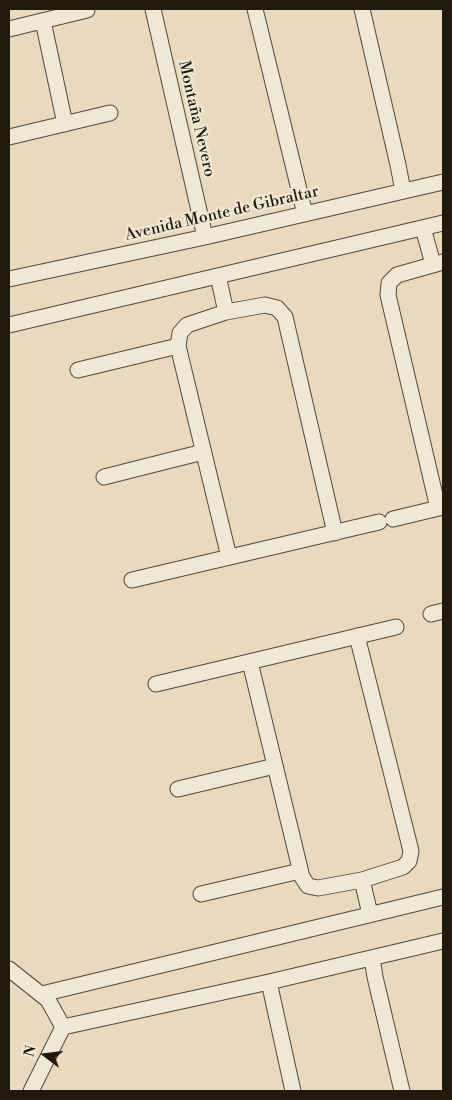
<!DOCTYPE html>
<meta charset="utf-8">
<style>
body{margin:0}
#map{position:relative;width:452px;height:1100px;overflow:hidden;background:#e9dabf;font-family:"Libre Bodoni",serif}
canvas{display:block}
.frame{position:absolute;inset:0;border:10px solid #20190e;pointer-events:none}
.north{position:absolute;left:20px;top:1030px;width:50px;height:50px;-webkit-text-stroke:4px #f1e7d5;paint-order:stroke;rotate:285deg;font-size:14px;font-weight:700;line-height:20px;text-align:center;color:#20190e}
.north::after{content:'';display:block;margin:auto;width:18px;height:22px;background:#20190e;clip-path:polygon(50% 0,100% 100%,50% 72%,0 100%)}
</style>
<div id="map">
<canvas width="452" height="1100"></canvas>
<div class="frame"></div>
<div class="north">N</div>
</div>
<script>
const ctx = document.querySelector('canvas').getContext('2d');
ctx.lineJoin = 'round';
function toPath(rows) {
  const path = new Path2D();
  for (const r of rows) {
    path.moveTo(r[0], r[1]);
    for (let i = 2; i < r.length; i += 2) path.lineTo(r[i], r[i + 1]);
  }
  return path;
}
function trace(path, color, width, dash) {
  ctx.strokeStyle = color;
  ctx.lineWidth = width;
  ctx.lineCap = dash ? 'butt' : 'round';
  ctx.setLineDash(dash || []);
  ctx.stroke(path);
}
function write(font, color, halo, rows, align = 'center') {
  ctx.font = font + ' "Libre Bodoni",serif';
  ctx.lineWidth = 4.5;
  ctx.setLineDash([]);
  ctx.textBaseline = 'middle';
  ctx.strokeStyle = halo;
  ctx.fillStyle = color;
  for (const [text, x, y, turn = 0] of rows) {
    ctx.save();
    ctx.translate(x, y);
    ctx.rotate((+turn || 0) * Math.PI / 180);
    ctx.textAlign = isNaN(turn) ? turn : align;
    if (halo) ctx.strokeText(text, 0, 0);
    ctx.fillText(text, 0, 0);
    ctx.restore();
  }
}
const minor = toPath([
 [153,9,205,237],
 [255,9,305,214],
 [362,9,398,165,403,191],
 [43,21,65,124],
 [9,29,87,10],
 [9,137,110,113],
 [423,228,433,264],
 [218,276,226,312],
 [9,279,205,237,443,182],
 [9,325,443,223],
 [78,370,178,346],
 [104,477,203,452],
 [438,508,388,295,389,283,397,275,443,262],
 [393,519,443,507],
 [229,557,178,346,180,333,187,325,226,312,265,305,277,308,285,317,335,533],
 [132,580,379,522],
 [431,614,443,611],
 [250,662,302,877,308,886,318,888,362,880,403,867,409,861,411,851,357,636],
 [156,684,396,627],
 [178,789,275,766],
 [362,880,370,914],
 [201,894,300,871],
 [372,958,375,977,402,1091],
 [9,969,48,1000,63,1027],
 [269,982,293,1091],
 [42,994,443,897],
 [31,1091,63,1027,269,982,443,941]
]);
const streetNames = [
 ["Montaña Nevero",196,119,77],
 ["Avenida Monte de Gibraltar",222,214,-13]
];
trace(minor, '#52493a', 17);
trace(minor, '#f1e7d5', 15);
write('16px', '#20190e', '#f1e7d5', streetNames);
</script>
